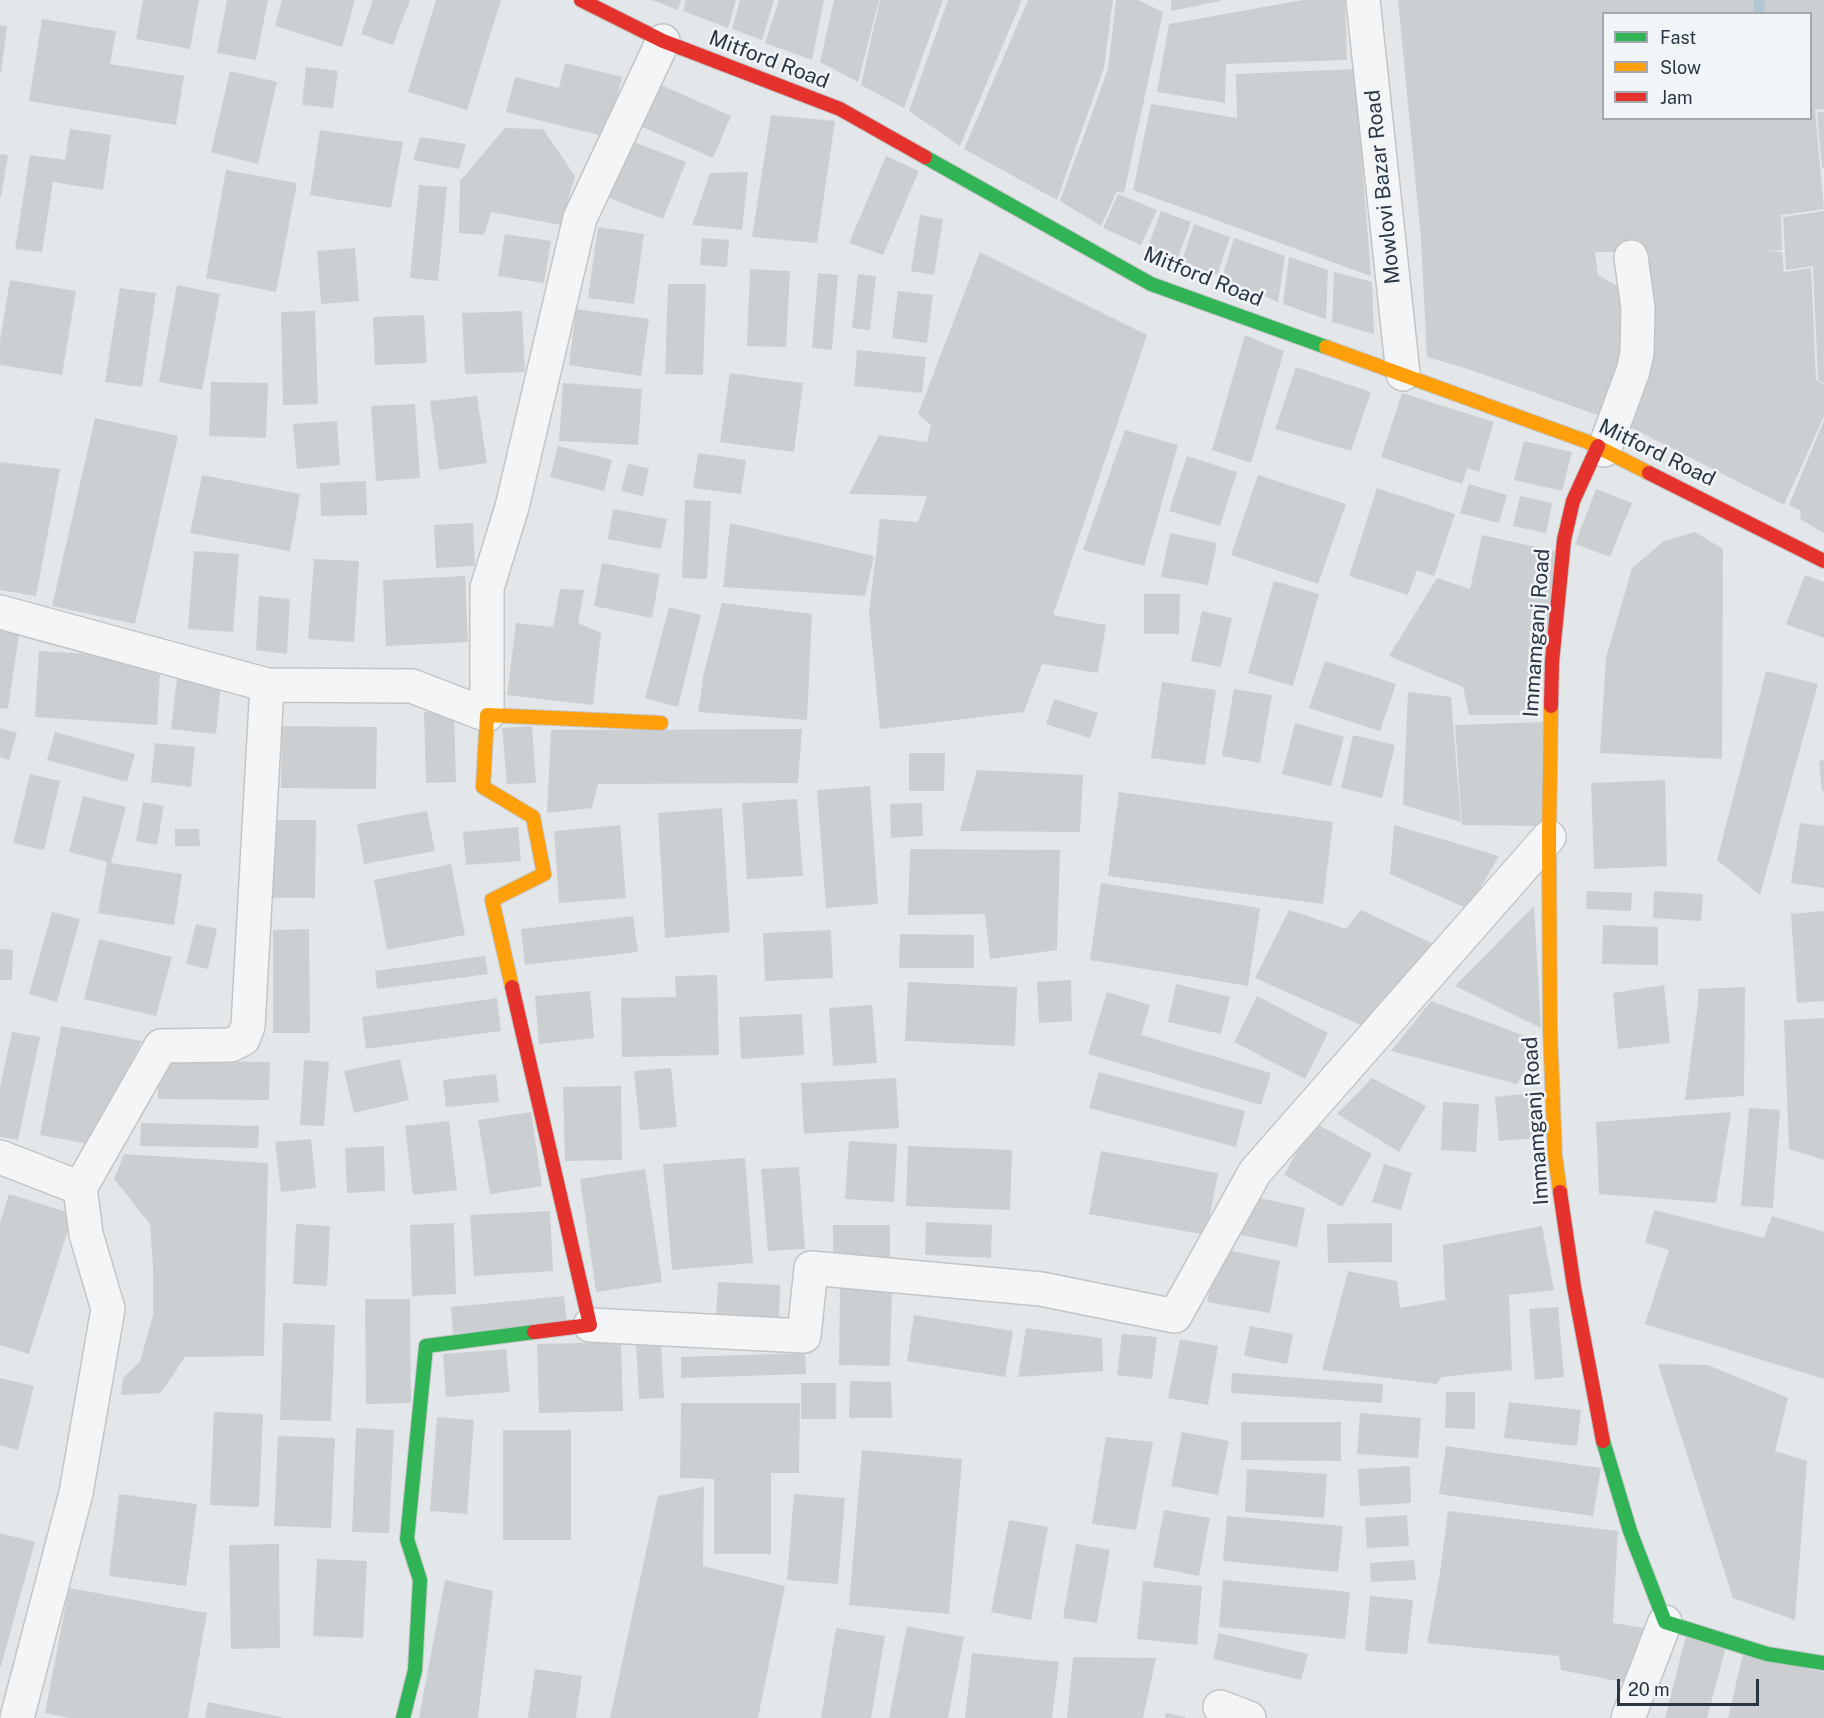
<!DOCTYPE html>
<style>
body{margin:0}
#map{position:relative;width:1824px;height:1718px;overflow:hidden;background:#e4e7e9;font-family:"Public Sans",sans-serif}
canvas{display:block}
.legend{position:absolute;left:1602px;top:12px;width:210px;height:108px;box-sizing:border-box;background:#f2f5f8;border:2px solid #a2a9b0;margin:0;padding:8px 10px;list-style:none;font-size:18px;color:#2a3644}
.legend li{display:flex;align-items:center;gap:12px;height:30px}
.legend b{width:30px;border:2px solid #a2a9b0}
.scale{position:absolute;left:1617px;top:1679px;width:142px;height:27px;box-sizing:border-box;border:3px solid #2a3644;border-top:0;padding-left:8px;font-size:18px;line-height:21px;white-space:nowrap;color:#2a3644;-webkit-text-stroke:4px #f2f5f8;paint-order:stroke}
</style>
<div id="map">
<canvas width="1824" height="1718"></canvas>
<ul class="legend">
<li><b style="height:8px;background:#30b455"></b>Fast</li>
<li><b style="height:8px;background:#ff9f0a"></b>Slow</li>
<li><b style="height:8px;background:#e5322d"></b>Jam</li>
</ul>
<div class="scale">20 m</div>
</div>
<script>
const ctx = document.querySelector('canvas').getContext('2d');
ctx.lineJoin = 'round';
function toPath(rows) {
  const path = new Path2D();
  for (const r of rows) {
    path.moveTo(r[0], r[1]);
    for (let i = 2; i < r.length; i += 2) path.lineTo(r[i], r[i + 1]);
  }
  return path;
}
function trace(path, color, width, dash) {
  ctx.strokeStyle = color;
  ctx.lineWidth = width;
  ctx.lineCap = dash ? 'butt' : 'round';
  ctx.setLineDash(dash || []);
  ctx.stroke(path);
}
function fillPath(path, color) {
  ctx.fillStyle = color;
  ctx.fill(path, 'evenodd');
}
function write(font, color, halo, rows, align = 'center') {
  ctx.font = font + ' "Public Sans",sans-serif';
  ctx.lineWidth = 5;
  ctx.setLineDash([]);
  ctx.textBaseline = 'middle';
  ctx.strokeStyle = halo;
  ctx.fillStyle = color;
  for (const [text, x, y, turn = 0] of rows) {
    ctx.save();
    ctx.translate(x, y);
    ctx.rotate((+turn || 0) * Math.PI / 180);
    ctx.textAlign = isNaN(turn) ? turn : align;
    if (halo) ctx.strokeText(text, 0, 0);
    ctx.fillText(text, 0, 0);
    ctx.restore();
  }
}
const stream = toPath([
 [1759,14,1759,0]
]);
const building = toPath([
 [143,0,199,0,190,49,136,39],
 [227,0,268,0,256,60,217,53],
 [282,0,355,0,342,47,275,26],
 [373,0,410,0,393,45,361,34],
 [436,0,501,0,467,110,408,92],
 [652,0,681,0,678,10],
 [686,0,736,0,728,28,683,11],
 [740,0,774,0,762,40,732,29],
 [779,0,824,0,812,60,765,43],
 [834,0,879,0,858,82,820,62],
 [880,0,943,0,904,108,861,85],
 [948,0,1022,0,960,146,909,111],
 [1028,0,1113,0,1104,68,1057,200,964,149],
 [1116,0,1138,0,1163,12,1124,193,1117,191,1101,226,1060,201,1108,69],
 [1171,0,1220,0,1220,1,1171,11],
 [1303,0,1345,0,1347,60,1226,64,1225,103,1157,92,1169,24],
 [1398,0,1754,0,1753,14,1604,14,1604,118,1810,118,1810,14,1764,14,1765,0,1824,0,1824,109,1815,110,1824,209,1781,215,1782,250,1766,251,1782,252,1784,272,1811,268,1816,380,1824,385,1824,416,1784,505,1620,422,1644,358,1643,306,1632,252,1595,252,1598,275,1633,295,1633,355,1609,419,1468,369,1427,357,1421,239],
 [42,19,116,31,110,64,184,76,176,125,29,101],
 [0,25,7,26,1,73,0,73],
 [565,63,622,77,607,137,506,112,515,77,559,88],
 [306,67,338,71,333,108,302,105],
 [1355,69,1371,276,1133,190,1151,104,1237,118,1236,74],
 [230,71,277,82,258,164,211,152],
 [659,84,731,116,713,158,640,126],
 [1817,112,1824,112,1824,168,1822,168],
 [771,115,835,121,817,243,752,237],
 [505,128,543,129,575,176,561,225,491,212,484,235,459,233,460,181],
 [70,129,111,135,103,190,53,182,42,252,15,249,30,155,65,160],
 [320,130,403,142,391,208,310,195],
 [420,137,466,144,459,169,413,160],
 [626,139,686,162,663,219,604,196],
 [0,154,8,155,1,197,0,197],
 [886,156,919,171,883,255,849,243],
 [226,170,297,183,276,292,206,278],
 [748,172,742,230,692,225,710,173],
 [419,185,447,187,438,281,410,278],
 [1118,194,1157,210,1141,245,1103,228],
 [1161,211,1191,222,1177,260,1147,249],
 [1824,211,1824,384,1818,380,1813,266,1786,270,1783,217],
 [920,215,943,219,934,275,911,271],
 [1194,224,1230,237,1217,275,1182,261],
 [598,227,644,234,634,304,588,298],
 [505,234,551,241,544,283,498,276],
 [702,238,729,240,727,267,700,265],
 [1234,238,1285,256,1278,302,1222,278],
 [355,248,359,301,321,304,317,251],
 [980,252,1147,335,1053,615,1106,625,1098,673,1042,664,1024,712,880,729,869,612,880,519,918,522,927,496,849,494,879,435,927,442,931,425,918,414],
 [1289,257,1328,270,1326,319,1283,304],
 [750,269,790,271,786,347,747,346],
 [1334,272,1372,282,1374,334,1332,322],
 [818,273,838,275,832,350,812,348],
 [858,274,876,276,870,330,852,328],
 [10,280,76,291,62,375,0,365,0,341],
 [668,284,706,284,703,375,665,374],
 [177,285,220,294,202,390,159,382],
 [120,288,156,293,142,387,105,382],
 [898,291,933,295,927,343,892,338],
 [576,309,649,319,641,376,569,365],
 [315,311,318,404,283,405,281,312],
 [522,311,525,372,465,374,462,313],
 [424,315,427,363,375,365,373,317],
 [1245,335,1284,351,1251,463,1212,450],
 [857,350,926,357,922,393,854,386],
 [1296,367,1371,392,1351,451,1275,429],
 [730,373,803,383,794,452,720,442],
 [211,382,268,383,266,438,209,436],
 [563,383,642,389,638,445,559,441],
 [1402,393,1494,422,1479,472,1467,468,1462,484,1381,457],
 [477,396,487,463,439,470,430,401],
 [415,404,420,478,376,481,371,406],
 [95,418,178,436,135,624,52,606],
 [1824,420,1824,533,1800,519,1801,511,1789,505],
 [337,421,340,465,297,469,293,424],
 [1125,430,1178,445,1144,566,1083,550],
 [1524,441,1572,452,1562,491,1514,480],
 [558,446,612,460,604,491,550,477],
 [698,453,746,460,741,494,693,488],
 [1187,456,1237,472,1220,526,1169,511],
 [0,462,60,469,36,596,0,590],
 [628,464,649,468,643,496,621,491],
 [202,475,300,494,290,551,190,533],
 [1258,475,1346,504,1318,584,1231,555],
 [366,481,367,515,321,516,320,483],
 [1469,484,1507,495,1499,523,1460,513],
 [1377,488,1455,514,1434,576,1417,570,1408,595,1349,576],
 [1596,489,1632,503,1610,557,1575,544],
 [1520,496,1552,503,1546,533,1513,526],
 [685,500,711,501,707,579,682,578],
 [613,509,667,519,661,549,608,539],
 [473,523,475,566,436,568,434,525],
 [730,523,874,556,865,596,723,587],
 [1695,532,1723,549,1722,759,1600,753,1606,658,1632,568,1664,541],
 [1170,533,1217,543,1208,585,1161,577],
 [1482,535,1559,552,1538,715,1469,715,1463,687,1389,656,1437,578,1470,589],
 [194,551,239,554,233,632,188,629],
 [314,559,359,561,354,642,308,639],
 [602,563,660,574,652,618,594,606],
 [1805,575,1824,582,1824,638,1786,624],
 [465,576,468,642,386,646,383,580],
 [1274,581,1319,594,1293,686,1248,673],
 [560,589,584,590,578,623,601,633,593,705,507,695,516,623,553,627],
 [1144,594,1180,594,1179,634,1144,634],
 [259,596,290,599,287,654,256,650],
 [722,603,812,614,807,720,698,712,704,672],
 [669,607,701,615,678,707,645,698],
 [1202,611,1232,618,1221,667,1191,661],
 [0,631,19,634,8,709,0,708],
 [39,651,161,658,157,725,35,717],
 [1325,661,1396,684,1380,731,1309,708],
 [1766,671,1818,684,1760,895,1717,860],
 [177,679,221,684,216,734,171,729],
 [1162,682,1216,690,1205,765,1151,758],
 [1234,689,1272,695,1260,763,1222,756],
 [1408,692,1451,697,1461,822,1403,805],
 [1054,699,1098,713,1090,738,1046,724],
 [454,711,456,782,426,783,424,712],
 [1545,722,1544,826,1462,825,1455,725],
 [1295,723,1344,737,1331,786,1282,774],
 [282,726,377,727,376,789,281,788],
 [532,726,536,783,507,784,502,728],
 [0,728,17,733,9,760,0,757],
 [802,729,798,783,598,784,592,808,547,813,551,730],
 [55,732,135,754,127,782,47,760],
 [1353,735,1395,745,1382,798,1341,788],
 [155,743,195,747,191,787,151,782],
 [909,753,945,753,944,791,909,791],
 [1824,760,1824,791,1822,791,1819,761],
 [977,770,1083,775,1080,832,960,831],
 [30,774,60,781,44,850,13,843],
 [1665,780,1667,866,1594,869,1591,783],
 [870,786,878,904,826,908,817,790],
 [1119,792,1333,822,1323,904,1108,876],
 [83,796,126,807,111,863,182,874,174,925,98,913,107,862,69,852],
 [797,799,803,876,747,879,742,803],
 [143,802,164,806,157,845,136,841],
 [922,803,923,836,891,838,890,804],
 [722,808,730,932,665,938,658,813],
 [427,811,435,851,364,864,357,824],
 [272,820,316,820,315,898,272,898],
 [1800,823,1824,826,1824,888,1791,883],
 [620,825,626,898,559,903,554,831],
 [1394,825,1499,856,1468,909,1390,874],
 [518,827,521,861,466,865,463,832],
 [175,829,199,829,200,846,175,846],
 [910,849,1060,850,1057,950,990,959,985,914,908,915],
 [451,864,465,935,387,950,374,880],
 [1101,883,1260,908,1248,986,1090,960],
 [1587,891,1632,893,1631,911,1586,909],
 [1654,891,1703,894,1701,921,1653,918],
 [1534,906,1541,1028,1455,986],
 [1289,910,1346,929,1361,910,1440,947,1363,1026,1255,978],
 [1824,911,1824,1001,1797,1003,1791,914],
 [52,912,80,919,57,1002,29,994],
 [633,916,638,952,525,965,521,929],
 [196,924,217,929,208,969,186,964],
 [1603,925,1658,927,1658,965,1602,964],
 [309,929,310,1033,273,1033,273,930],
 [831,930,833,978,765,981,763,933],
 [900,934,974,935,974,968,899,968],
 [99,939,172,957,156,1016,84,999],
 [0,949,13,950,12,980,0,980],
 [485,956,488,974,377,989,375,971],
 [717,975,719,1055,622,1057,621,998,676,997,675,976],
 [1071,980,1072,1021,1039,1023,1037,982],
 [908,982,1017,987,1015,1046,905,1041],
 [1176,984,1230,997,1221,1034,1168,1022],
 [1664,985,1670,1043,1618,1049,1613,993],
 [1745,987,1744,1096,1685,1100,1698,1003,1698,989],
 [590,991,594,1038,539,1044,535,996],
 [1107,992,1150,1005,1141,1035,1271,1073,1261,1105,1088,1054],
 [1257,996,1328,1033,1305,1079,1234,1042],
 [497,998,501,1031,366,1049,362,1017],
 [1431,1001,1541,1042,1517,1084,1391,1051],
 [872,1005,877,1063,833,1066,829,1008],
 [802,1014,804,1055,741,1059,739,1017],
 [1824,1018,1824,1160,1789,1149,1784,1020],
 [61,1026,142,1041,88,1144,40,1135],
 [12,1032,40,1037,18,1140,0,1137,0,1087],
 [400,1059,409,1100,354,1113,344,1071],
 [304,1060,329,1062,324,1126,300,1125],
 [158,1061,270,1062,269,1100,158,1099],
 [671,1068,677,1127,640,1130,634,1071],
 [1099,1072,1245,1111,1236,1147,1089,1108],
 [496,1074,499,1102,446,1107,443,1080],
 [896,1078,899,1128,804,1134,801,1083],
 [1372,1078,1426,1106,1399,1152,1337,1114],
 [621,1086,622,1160,565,1161,563,1087],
 [1533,1093,1537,1138,1499,1141,1495,1097],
 [1443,1102,1479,1104,1476,1152,1441,1150],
 [1749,1108,1780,1110,1773,1208,1741,1206],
 [531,1112,542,1186,490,1194,478,1120],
 [1731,1112,1716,1203,1599,1194,1596,1122],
 [449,1121,457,1190,413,1195,405,1126],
 [1313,1122,1372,1154,1342,1207,1284,1175],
 [141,1123,259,1126,258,1148,140,1146],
 [311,1139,316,1188,281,1192,275,1142],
 [849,1141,897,1144,894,1202,845,1199],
 [384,1146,385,1191,347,1193,345,1148],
 [908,1146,1012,1150,1010,1210,906,1206],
 [1101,1151,1218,1173,1206,1235,1089,1214],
 [124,1154,268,1163,264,1356,185,1357,161,1393,121,1395,123,1378,140,1362,153,1315,153,1268,150,1224,114,1179],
 [745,1158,753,1263,672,1270,663,1164],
 [1384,1164,1412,1173,1401,1210,1372,1202],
 [799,1167,805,1249,768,1251,761,1169],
 [645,1169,662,1282,596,1292,580,1179],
 [9,1194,73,1214,29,1354,0,1345,0,1223],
 [1246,1195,1305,1208,1297,1247,1237,1234],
 [1654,1210,1764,1238,1772,1216,1824,1232,1824,1379,1645,1324,1669,1250,1645,1243],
 [550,1211,553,1271,474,1276,470,1215],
 [926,1222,992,1225,991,1258,925,1255],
 [454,1223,456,1294,412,1296,410,1225],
 [1392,1223,1392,1262,1328,1263,1327,1224],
 [296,1224,330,1226,327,1286,293,1284],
 [833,1225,890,1225,890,1257,833,1258],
 [1542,1226,1554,1290,1509,1295,1512,1370,1441,1377,1437,1384,1322,1370,1348,1271,1397,1281,1400,1308,1445,1300,1443,1245],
 [1218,1248,1280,1261,1270,1313,1207,1302],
 [718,1282,780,1285,779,1320,716,1317],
 [840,1289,892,1290,890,1366,839,1365],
 [564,1296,567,1324,453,1334,451,1307],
 [365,1299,410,1299,411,1403,366,1404],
 [1558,1307,1564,1377,1535,1380,1529,1309],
 [914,1315,1013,1331,1005,1377,907,1361],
 [283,1323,335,1325,331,1421,280,1420],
 [1250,1326,1293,1334,1287,1364,1244,1356],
 [1026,1328,1102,1338,1103,1371,1018,1377],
 [1122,1334,1157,1337,1152,1379,1117,1375],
 [1180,1339,1218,1346,1208,1405,1168,1398],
 [621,1342,623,1411,539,1413,537,1344],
 [661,1343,664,1398,639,1399,636,1344],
 [506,1349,510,1392,446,1397,443,1354],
 [805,1353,806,1374,681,1378,681,1357],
 [1658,1364,1708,1365,1788,1398,1775,1451,1807,1461,1795,1620,1733,1598],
 [1232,1373,1383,1384,1382,1403,1231,1393],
 [0,1378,34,1386,18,1450,0,1445],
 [850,1381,891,1382,892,1418,849,1418],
 [801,1383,836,1383,836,1419,801,1419],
 [1446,1392,1475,1392,1475,1429,1445,1428],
 [1509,1402,1581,1410,1577,1446,1504,1438],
 [681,1403,800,1403,799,1473,771,1473,771,1554,714,1554,714,1479,680,1478],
 [214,1412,263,1414,259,1507,210,1505],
 [1360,1413,1421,1418,1418,1458,1357,1454],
 [437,1417,474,1420,467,1514,430,1511],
 [1241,1422,1341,1422,1341,1461,1241,1460],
 [356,1428,394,1430,389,1533,352,1532],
 [503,1430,571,1430,571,1540,503,1540],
 [1182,1432,1229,1441,1218,1495,1171,1486],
 [278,1436,335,1438,331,1528,274,1526],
 [1106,1437,1153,1442,1136,1530,1092,1524],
 [1446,1446,1601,1468,1593,1516,1439,1494],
 [862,1450,962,1459,949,1614,849,1605],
 [1410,1466,1411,1503,1360,1506,1358,1469],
 [1247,1469,1327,1474,1324,1518,1245,1512],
 [704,1487,703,1566,785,1586,758,1718,610,1718,658,1496],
 [119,1494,197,1504,186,1586,109,1576],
 [794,1494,845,1498,838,1584,787,1580],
 [1164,1510,1210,1518,1199,1576,1153,1567],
 [1448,1511,1618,1531,1613,1623,1650,1629,1632,1684,1561,1670,1559,1656,1427,1643,1440,1573],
 [1407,1515,1409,1546,1367,1548,1365,1518],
 [1227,1516,1343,1526,1338,1572,1223,1561],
 [1009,1520,1048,1527,1031,1620,991,1612],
 [0,1533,35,1542,1,1666,0,1666],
 [279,1544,280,1648,231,1649,229,1545],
 [1076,1544,1110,1550,1097,1623,1063,1618],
 [317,1559,367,1561,363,1638,313,1636],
 [1414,1560,1416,1580,1371,1582,1370,1563],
 [445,1580,493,1591,478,1718,419,1718],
 [1223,1580,1350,1592,1345,1639,1219,1627],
 [1143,1581,1202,1586,1197,1645,1137,1639],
 [69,1588,207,1613,188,1718,70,1718,45,1713],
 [1370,1596,1413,1600,1407,1654,1365,1651],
 [907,1626,964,1637,948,1718,889,1718],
 [836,1628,885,1636,871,1718,821,1718],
 [1219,1633,1308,1654,1301,1680,1213,1659],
 [1686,1636,1726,1647,1707,1718,1665,1718],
 [972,1653,1059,1662,1052,1718,965,1718],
 [1743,1654,1824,1672,1824,1718,1728,1718],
 [1073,1657,1156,1658,1143,1718,1067,1718],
 [535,1669,582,1676,576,1718,528,1718],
 [208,1702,282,1717,282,1718,205,1718],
 [1166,1713,1185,1717,1185,1718,1165,1718]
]);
const street = toPath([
 [1363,0,1403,374],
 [1604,450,1633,371,1637,353,1638,308,1631,257],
 [0,612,267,685,412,686,487,715,487,588,512,507,580,218,663,41],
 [0,1157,80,1188,86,1234,108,1309,76,1493,17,1718],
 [80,1188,161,1046,231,1045,243,1039,248,1026,267,685],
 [590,1325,804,1336,811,1268,1041,1289,1175,1316,1255,1172,1549,837],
 [1220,1707,1249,1718],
 [1628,1718,1665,1622]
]);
const fast = toPath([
 [925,157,1151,284,1326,347],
 [1603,1441,1630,1531,1665,1622,1767,1654,1824,1663],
 [403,1718,415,1670,420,1580,407,1539,426,1346,534,1332]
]);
const slow = toPath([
 [1326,347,1588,442,1649,473],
 [1551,706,1549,837,1550,1029,1555,1156,1560,1192],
 [512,987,492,900,544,874,533,817,483,787,487,715,661,723]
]);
const jam = toPath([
 [581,0,663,41,840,109,925,157],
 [1649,473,1824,561],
 [1551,706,1552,662,1564,540,1573,501,1598,446],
 [512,987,590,1325,534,1332],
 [1560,1192,1574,1287,1603,1441]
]);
const streetNames = [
 ["Mitford Road",769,60,21],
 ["Mowlovi Bazar Road",1383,187,-96],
 ["Mitford Road",1203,277,22],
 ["Mitford Road",1657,453,26],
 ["Immamganj Road",1537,633,-86],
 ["Immamganj Road",1536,1121,-94]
];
trace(stream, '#b2c7d4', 14);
fillPath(building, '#cccfd2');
trace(street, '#c2c5c7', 36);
trace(fast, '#c2c5c7', 16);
trace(slow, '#c2c5c7', 16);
trace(jam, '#c2c5c7', 16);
trace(street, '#f3f5f6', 33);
trace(fast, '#30b455', 14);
trace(slow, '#ff9f0a', 14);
trace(jam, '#e5322d', 14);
write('21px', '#2a3644', '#f2f5f8', streetNames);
</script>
